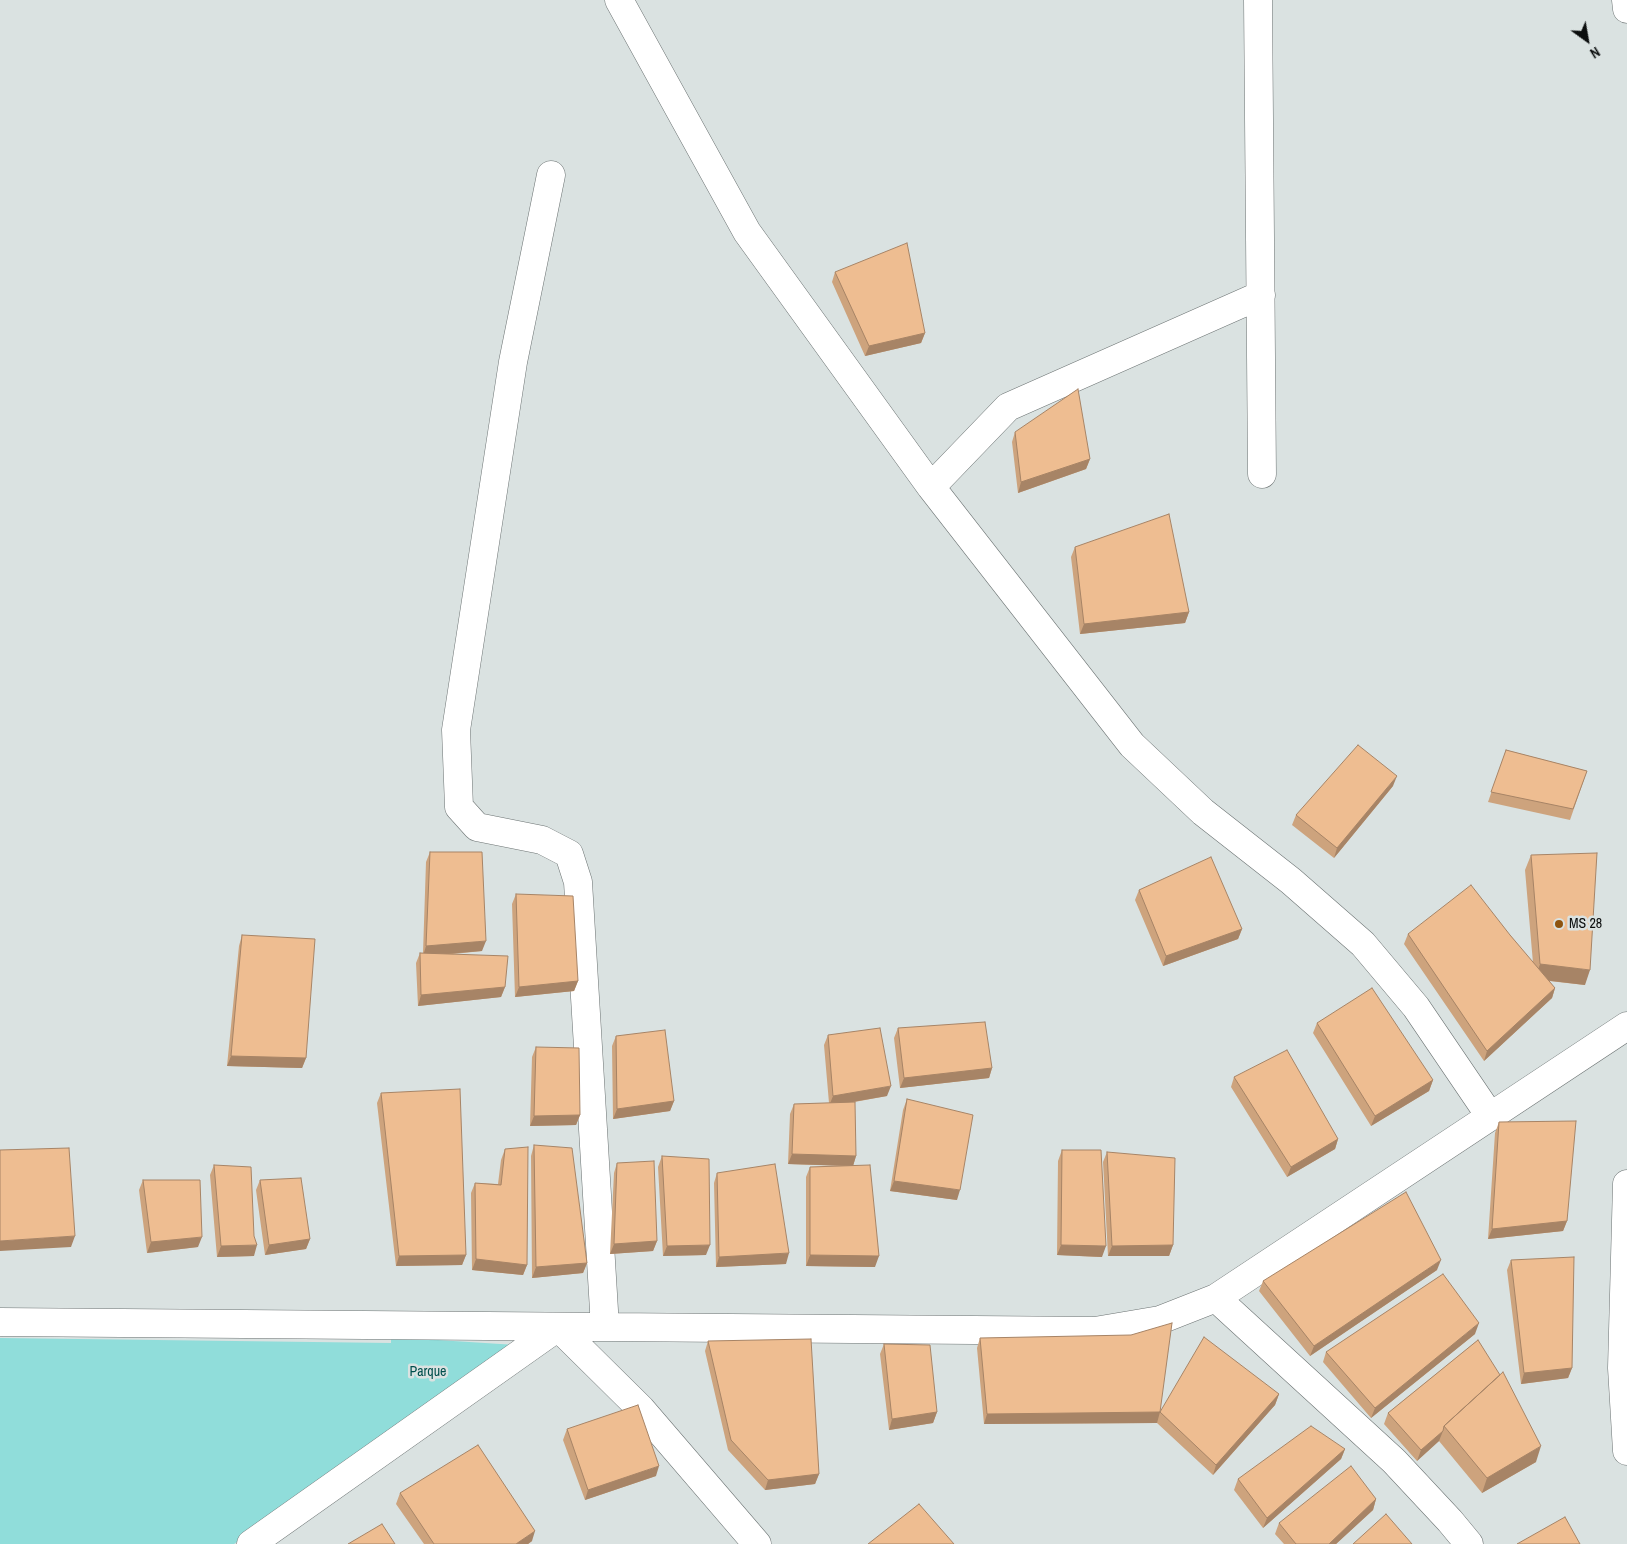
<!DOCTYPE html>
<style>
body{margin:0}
#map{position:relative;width:1627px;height:1544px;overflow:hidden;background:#dae2e1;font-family:"Archivo Narrow",sans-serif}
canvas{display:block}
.north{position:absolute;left:1562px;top:15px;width:50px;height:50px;-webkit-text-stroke:4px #dae2e1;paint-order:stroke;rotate:148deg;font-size:14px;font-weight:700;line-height:20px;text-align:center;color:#0b0e0e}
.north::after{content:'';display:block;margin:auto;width:18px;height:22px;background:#0b0e0e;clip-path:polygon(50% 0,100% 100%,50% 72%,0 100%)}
</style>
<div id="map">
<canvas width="1627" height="1544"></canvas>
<div class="north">N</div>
</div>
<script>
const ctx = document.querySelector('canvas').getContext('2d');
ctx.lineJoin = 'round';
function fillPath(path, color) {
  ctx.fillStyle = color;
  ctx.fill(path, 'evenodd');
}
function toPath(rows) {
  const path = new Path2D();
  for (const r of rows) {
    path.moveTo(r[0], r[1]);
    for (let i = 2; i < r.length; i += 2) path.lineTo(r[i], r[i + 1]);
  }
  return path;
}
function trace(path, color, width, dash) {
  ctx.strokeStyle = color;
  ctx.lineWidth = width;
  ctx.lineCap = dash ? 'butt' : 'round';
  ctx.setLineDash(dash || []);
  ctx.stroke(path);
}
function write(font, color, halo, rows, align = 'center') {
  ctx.font = font + ' "Archivo Narrow",sans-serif';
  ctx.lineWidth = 5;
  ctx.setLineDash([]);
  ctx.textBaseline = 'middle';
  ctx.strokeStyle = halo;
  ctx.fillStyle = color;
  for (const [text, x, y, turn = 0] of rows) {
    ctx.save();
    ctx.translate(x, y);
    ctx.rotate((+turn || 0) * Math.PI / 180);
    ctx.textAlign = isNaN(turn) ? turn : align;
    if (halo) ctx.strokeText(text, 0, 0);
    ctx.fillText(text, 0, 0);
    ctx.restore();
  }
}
const green = toPath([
 [391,1337,516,1345,234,1544,0,1544,0,1338,391,1343]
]);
const minor = toPath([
 [619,0,747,232,931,487,1132,745,1203,812,1291,881,1363,944,1416,1007,1490,1116],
 [1258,0,1262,474],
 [1626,0,1627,9],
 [551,175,513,362,456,730,459,807,477,827,542,840,569,854,578,882,605,1327],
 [931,487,1008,407,1261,295],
 [1627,1184,1622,1368,1627,1451],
 [1216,1298,1394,1461,1450,1521,1469,1544],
 [0,1322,1095,1331,1160,1320,1216,1298,1627,1026],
 [558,1327,641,1409,757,1544],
 [251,1544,558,1327]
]);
const wall = toPath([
 [835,272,925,333,921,343,865,356,832,282],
 [1015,432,1090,459,1086,469,1018,493,1012,442],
 [1075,547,1189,612,1185,623,1080,634,1071,557],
 [1506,750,1587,771,1570,820,1488,802],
 [1393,786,1334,858,1292,825,1296,815],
 [430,852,482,951,453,954,505,987,501,997,418,1006,416,963,420,953,423,953,426,862],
 [1531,855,1585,985,1549,981,1555,988,1552,998,1484,1061,1404,944,1408,934,1510,935,1533,963,1525,870],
 [1139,890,1242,929,1238,939,1163,966,1135,900],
 [516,894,578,981,574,991,515,997,512,904],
 [242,935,306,1058,302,1068,227,1066,239,946],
 [1317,1023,1433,1080,1429,1091,1371,1126,1313,1033],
 [898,1028,992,1068,989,1078,900,1088,894,1038],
 [828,1035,887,1096,849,1103,856,1156,853,1166,875,1267,806,1266,806,1177,810,1167,843,1166,788,1164,790,1114,794,1104,829,1103,824,1045],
 [616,1036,674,1101,670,1111,613,1119,612,1046],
 [536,1047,580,1115,576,1125,530,1126,532,1057],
 [1234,1077,1338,1139,1335,1149,1287,1177,1231,1087],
 [381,1093,466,1255,462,1265,396,1266,377,1103],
 [907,1099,957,1200,890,1191,903,1110],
 [1499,1122,1567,1221,1563,1231,1488,1239,1495,1133],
 [534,1145,587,1263,583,1273,532,1278,531,1156],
 [505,1149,527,1265,523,1275,472,1270,471,1193,475,1183,498,1184,501,1160],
 [1062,1150,1102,1257,1057,1255,1058,1161],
 [1107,1152,1173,1245,1169,1256,1108,1256,1103,1162],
 [662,1156,706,1255,663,1256,658,1167],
 [617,1163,657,1241,653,1251,610,1254,614,1173],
 [214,1165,254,1256,217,1257,210,1175],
 [717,1173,786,1264,716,1267,714,1183],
 [143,1180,198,1247,147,1253,139,1190],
 [260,1180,310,1239,306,1249,265,1255,256,1190],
 [1511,1260,1572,1368,1568,1378,1521,1384,1507,1270],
 [1437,1270,1310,1356,1259,1291,1263,1281],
 [1475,1334,1371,1418,1323,1362,1326,1352],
 [980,1338,1160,1412,1279,1394,1275,1405,1213,1475,1157,1423,984,1424,977,1348],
 [1478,1340,1536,1462,1482,1493,1439,1441,1417,1461,1384,1424,1388,1413],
 [708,1341,819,1474,815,1484,765,1490,728,1450,705,1351],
 [884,1344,937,1412,933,1423,889,1430,880,1354],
 [567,1429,656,1476,585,1500,563,1440],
 [1345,1449,1341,1459,1263,1528,1234,1490,1238,1479],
 [400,1493,532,1541,528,1544,424,1544,396,1504],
 [1376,1499,1373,1510,1336,1544,1284,1544,1275,1534,1279,1523]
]);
const shadedWall = toPath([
 [925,333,921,343,865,356,869,346],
 [1090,459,1086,469,1018,493,1021,482],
 [1189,612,1185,623,1080,634,1084,624],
 [1397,776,1393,786,1334,858,1337,848],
 [1242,929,1238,939,1163,966,1166,956],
 [486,941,482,951,423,956,426,946],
 [1540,964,1590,970,1585,985,1535,979],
 [578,981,574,991,515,997,519,987],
 [505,987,501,997,418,1006,421,995],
 [1555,988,1552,998,1484,1061,1487,1051],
 [231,1056,306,1058,302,1068,227,1066],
 [992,1068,989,1078,900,1088,904,1078],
 [1433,1080,1429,1091,1371,1126,1375,1116],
 [891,1086,887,1096,829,1106,833,1096],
 [674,1101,670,1111,613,1119,617,1109],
 [580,1115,576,1125,530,1126,534,1116],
 [1338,1139,1335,1149,1287,1177,1291,1167],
 [792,1154,856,1156,853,1166,788,1164],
 [894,1181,960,1190,957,1200,890,1191],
 [1567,1221,1563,1231,1488,1239,1492,1229],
 [75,1236,71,1247,0,1251,0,1241],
 [202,1237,198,1247,147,1253,151,1242],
 [310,1239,306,1249,265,1255,269,1245],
 [657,1241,653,1251,610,1254,614,1244],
 [257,1245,254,1256,217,1257,221,1246],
 [710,1245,706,1255,663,1256,667,1246],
 [1061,1245,1106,1246,1102,1257,1057,1255],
 [1173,1245,1169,1256,1108,1256,1112,1246],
 [789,1253,786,1264,716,1267,719,1257],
 [466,1255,462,1265,396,1266,399,1256],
 [810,1255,879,1256,875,1267,806,1266],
 [476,1259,527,1265,523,1275,472,1270],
 [1441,1260,1437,1270,1310,1356,1314,1346],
 [587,1263,583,1273,532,1278,536,1267],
 [1479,1323,1475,1334,1371,1418,1375,1408],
 [1572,1368,1568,1378,1521,1384,1524,1373],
 [1279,1394,1275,1405,1213,1475,1216,1465],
 [937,1412,933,1423,889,1430,892,1419],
 [1160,1412,1157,1423,984,1424,987,1414],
 [1443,1431,1439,1441,1417,1461,1421,1450],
 [1541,1446,1536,1462,1482,1493,1487,1478],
 [1345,1449,1341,1459,1263,1528,1267,1518],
 [659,1466,656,1476,585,1500,588,1490],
 [819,1474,815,1484,765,1490,768,1480],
 [1376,1499,1373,1510,1336,1544,1329,1544],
 [535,1531,532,1541,528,1544,516,1544]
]);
const building = toPath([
 [907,243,925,333,869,346,835,272,907,243],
 [1078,389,1090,459,1021,482,1015,432,1078,389],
 [1169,514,1189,612,1084,624,1075,547,1169,514],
 [1358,745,1397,776,1337,848,1296,815,1358,745],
 [1506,750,1587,771,1573,809,1491,792,1506,750],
 [430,852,482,852,486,941,426,946,430,852],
 [1597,853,1590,970,1540,964,1531,855,1597,853],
 [1211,857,1242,929,1166,956,1139,890,1211,857],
 [1471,885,1510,935,1555,988,1487,1051,1408,934,1471,885],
 [516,894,573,896,578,981,519,987,516,894],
 [242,935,315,939,306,1058,231,1056,242,935],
 [420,953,508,956,505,987,421,995,420,953],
 [1372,988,1433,1080,1375,1116,1317,1023,1372,988],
 [985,1022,992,1068,904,1078,898,1028,985,1022],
 [880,1028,891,1086,833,1096,828,1035,880,1028],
 [665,1030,674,1101,617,1109,616,1036,665,1030],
 [536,1047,579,1048,580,1115,534,1116,536,1047],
 [1287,1050,1338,1139,1291,1167,1234,1077,1287,1050],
 [460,1089,466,1255,399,1256,381,1093,460,1089],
 [907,1099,973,1115,960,1190,894,1181,907,1099],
 [855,1102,856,1156,792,1154,794,1104,855,1102],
 [1576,1121,1567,1221,1492,1229,1499,1122,1576,1121],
 [534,1145,572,1148,587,1263,536,1267,534,1145],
 [528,1147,527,1265,476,1259,475,1183,501,1185,505,1149,528,1147],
 [69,1148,75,1236,0,1241,0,1150,69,1148],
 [1062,1150,1101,1150,1106,1246,1061,1245,1062,1150],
 [1107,1152,1175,1158,1173,1245,1112,1246,1107,1152],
 [662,1156,709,1159,710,1245,667,1246,662,1156],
 [654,1161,657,1241,614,1244,617,1163,654,1161],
 [775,1164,789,1253,719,1257,717,1173,775,1164],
 [214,1165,251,1167,254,1236,257,1245,221,1246,214,1165],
 [870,1165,879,1256,810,1255,810,1167,870,1165],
 [301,1178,310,1239,269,1245,260,1180,301,1178],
 [143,1180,200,1180,202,1237,151,1242,143,1180],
 [1406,1192,1441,1260,1314,1346,1263,1281,1406,1192],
 [1574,1257,1572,1368,1524,1373,1511,1260,1574,1257],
 [1443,1274,1479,1323,1375,1408,1326,1352,1443,1274],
 [1172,1323,1160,1412,987,1414,980,1338,1131,1335,1172,1323],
 [1204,1337,1279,1394,1216,1465,1160,1412,1204,1337],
 [811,1339,819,1474,768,1480,731,1440,708,1341,811,1339],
 [1478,1340,1500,1375,1444,1426,1443,1431,1421,1450,1388,1413,1478,1340],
 [884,1344,930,1345,937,1412,892,1419,884,1344],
 [1503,1372,1541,1446,1487,1478,1444,1426,1503,1372],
 [638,1405,659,1466,588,1490,567,1429,638,1405],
 [1311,1426,1345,1449,1267,1518,1238,1479,1311,1426],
 [478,1445,535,1531,516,1544,434,1544,400,1493,478,1445],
 [1351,1466,1376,1499,1329,1544,1296,1544,1279,1523,1351,1466],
 [919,1504,954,1544,868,1544,919,1504],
 [1386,1514,1412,1544,1353,1544,1386,1514],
 [1565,1517,1580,1544,1517,1544,1565,1517],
 [382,1524,395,1544,348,1544,382,1524]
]);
const markers = [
 [1559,924,5,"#8e540f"]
];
const poiNames = [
 ["MS 28",1569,924]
];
const parkNames = [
 ["Parque",428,1372]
];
fillPath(green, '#90ddda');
trace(minor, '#6c7373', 29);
trace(minor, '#fff', 28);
fillPath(wall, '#cda37d');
fillPath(shadedWall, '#a78466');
fillPath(building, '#eebd91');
trace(building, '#a78466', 1);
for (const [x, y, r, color] of markers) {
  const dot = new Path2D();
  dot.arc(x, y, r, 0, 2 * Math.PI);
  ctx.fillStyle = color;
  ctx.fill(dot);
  trace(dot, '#dae2e1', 2);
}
write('14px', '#0b0e0e', '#dae2e1', poiNames, 'left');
write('14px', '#004f4d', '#dae2e1', parkNames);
</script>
